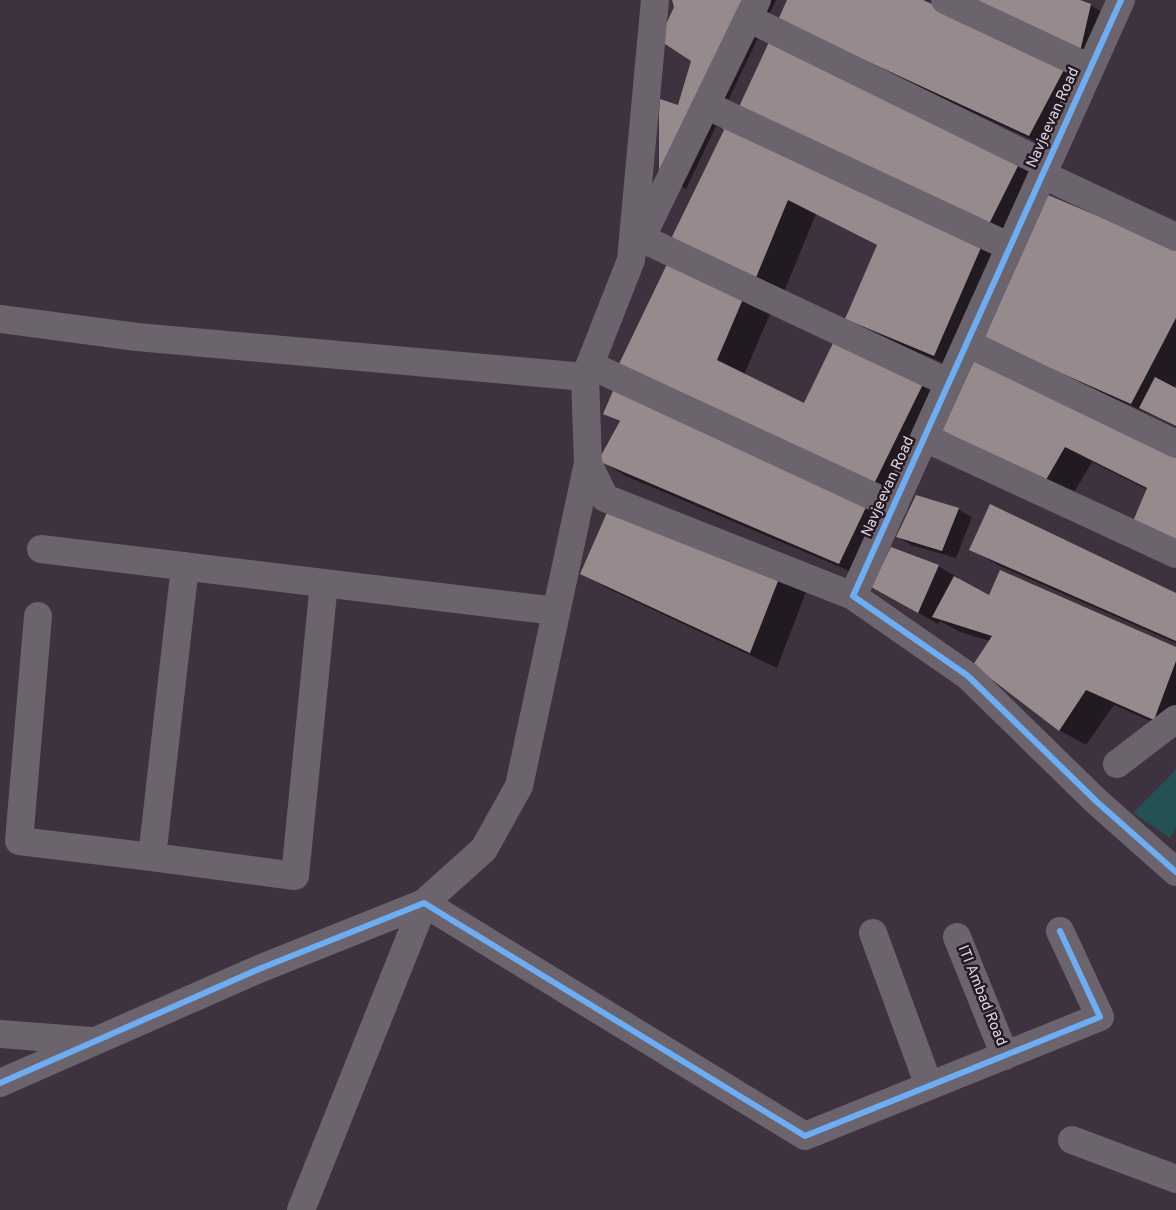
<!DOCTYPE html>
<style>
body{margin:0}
canvas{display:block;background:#3d323e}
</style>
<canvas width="1176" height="1210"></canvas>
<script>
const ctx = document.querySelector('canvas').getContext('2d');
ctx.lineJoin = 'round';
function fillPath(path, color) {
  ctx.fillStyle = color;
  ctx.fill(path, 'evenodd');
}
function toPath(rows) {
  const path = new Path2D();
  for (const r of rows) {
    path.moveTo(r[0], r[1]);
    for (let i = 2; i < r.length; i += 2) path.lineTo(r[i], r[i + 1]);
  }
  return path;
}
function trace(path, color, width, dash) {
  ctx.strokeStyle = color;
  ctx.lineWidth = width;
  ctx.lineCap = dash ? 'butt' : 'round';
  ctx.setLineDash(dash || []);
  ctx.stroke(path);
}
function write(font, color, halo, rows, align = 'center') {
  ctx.font = font + ' Overpass,sans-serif';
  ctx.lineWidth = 5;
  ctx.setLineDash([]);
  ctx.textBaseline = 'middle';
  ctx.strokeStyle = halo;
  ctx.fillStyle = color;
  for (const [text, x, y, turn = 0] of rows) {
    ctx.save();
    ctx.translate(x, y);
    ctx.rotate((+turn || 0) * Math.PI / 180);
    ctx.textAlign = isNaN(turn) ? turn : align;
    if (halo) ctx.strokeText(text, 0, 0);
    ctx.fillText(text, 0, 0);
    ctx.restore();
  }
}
const water = toPath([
 [1176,767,1176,828,1170,838,1133,813,1173,773]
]);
const shadow = toPath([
 [673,0,776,0,686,189,660,174,693,61],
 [789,0,920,0,1093,83,1056,151,807,35],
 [966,0,1077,0,1090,5,1117,21,1107,67],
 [765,126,1018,165,1045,180,1013,244],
 [726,129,1010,260,961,370,873,334,846,319,878,246,816,214,783,294,697,260],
 [1176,251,1176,385,1174,388,1176,390,1176,427,1159,418,1013,354],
 [670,261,772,309,744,375,805,405,835,340,951,396,901,500,646,381],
 [605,414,895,517,866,578,626,476,600,461,621,423],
 [944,429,1176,455,1148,490,1092,462,1070,499],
 [917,497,959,510,972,517,956,558,911,545,898,537],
 [891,549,938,566,959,578,958,580,989,596,1176,649,1176,732,1114,705,1086,745,1059,730,990,641,960,632,940,621,938,624,873,587],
 [971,549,1176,595,1176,643,998,565],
 [582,574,779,577,806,592,777,668,609,589]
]);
const building = toPath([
 [672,0,742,0,659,174,659,114,660,99,678,105,691,61,659,40,674,7],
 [787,0,923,0,1066,66,1029,136,778,20],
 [969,0,1080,0,1091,4,1080,52],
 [769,42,1019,164,986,230,737,111],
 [720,126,983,243,934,356,845,319,877,245,788,200,755,280,668,245,724,130],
 [1048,195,1176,249,1176,318,1131,404,984,339],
 [669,260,746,292,717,360,804,403,835,339,925,380,873,486,618,366],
 [975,359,1176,454,1176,547,1131,526,1147,488,1065,447,1043,485,942,430],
 [1155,377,1176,388,1176,426,1139,408],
 [616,384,869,501,839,564,598,461,620,421,603,414],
 [916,495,959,508,942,551,896,537],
 [990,504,1176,593,1176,641,969,550],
 [609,508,780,576,750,653,580,574],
 [891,547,939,565,918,613,871,587],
 [1000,570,1176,647,1176,661,1154,720,1086,690,1059,731,973,665,992,636,932,617,954,576,989,595]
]);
const minor = toPath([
 [655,0,631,260,585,377,588,463,605,498,853,596],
 [945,0,1090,68],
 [1121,0,853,596,968,676,1096,801,1176,872],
 [748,18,1047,165],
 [706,105,1010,247],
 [1043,175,1176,237],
 [641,238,949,383],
 [638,245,757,0],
 [0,319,137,337,585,377],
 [967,343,1176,444],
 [590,365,894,506],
 [925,438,1176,554],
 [41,549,556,611],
 [185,566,152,857,295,876,324,583],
 [38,616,19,841,152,857],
 [1117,764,1176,719],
 [873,933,929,1086],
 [957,937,1005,1056],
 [0,1034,91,1041],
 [0,1083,259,969,424,903,805,1136,1100,1017,1060,931],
 [1072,1140,1176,1179],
 [301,1210,424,903,484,849,519,786,588,463]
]);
const cycleway = toPath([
 [1121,0,853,596,968,676,1096,801,1176,872],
 [0,1083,259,969,424,903,805,1136,1100,1017,1060,931]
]);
const streetNames = [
 ["Navjeevan Road",1054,118,-66],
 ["Navjeevan Road",889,487,-66],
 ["ITI Ambad Road",981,996,68]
];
fillPath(water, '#245154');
fillPath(shadow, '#0007');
fillPath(building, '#968a8d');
trace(minor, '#6c646d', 28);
trace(cycleway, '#6dadf4', 6);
write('15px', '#e0d4e1', '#221923', streetNames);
</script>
